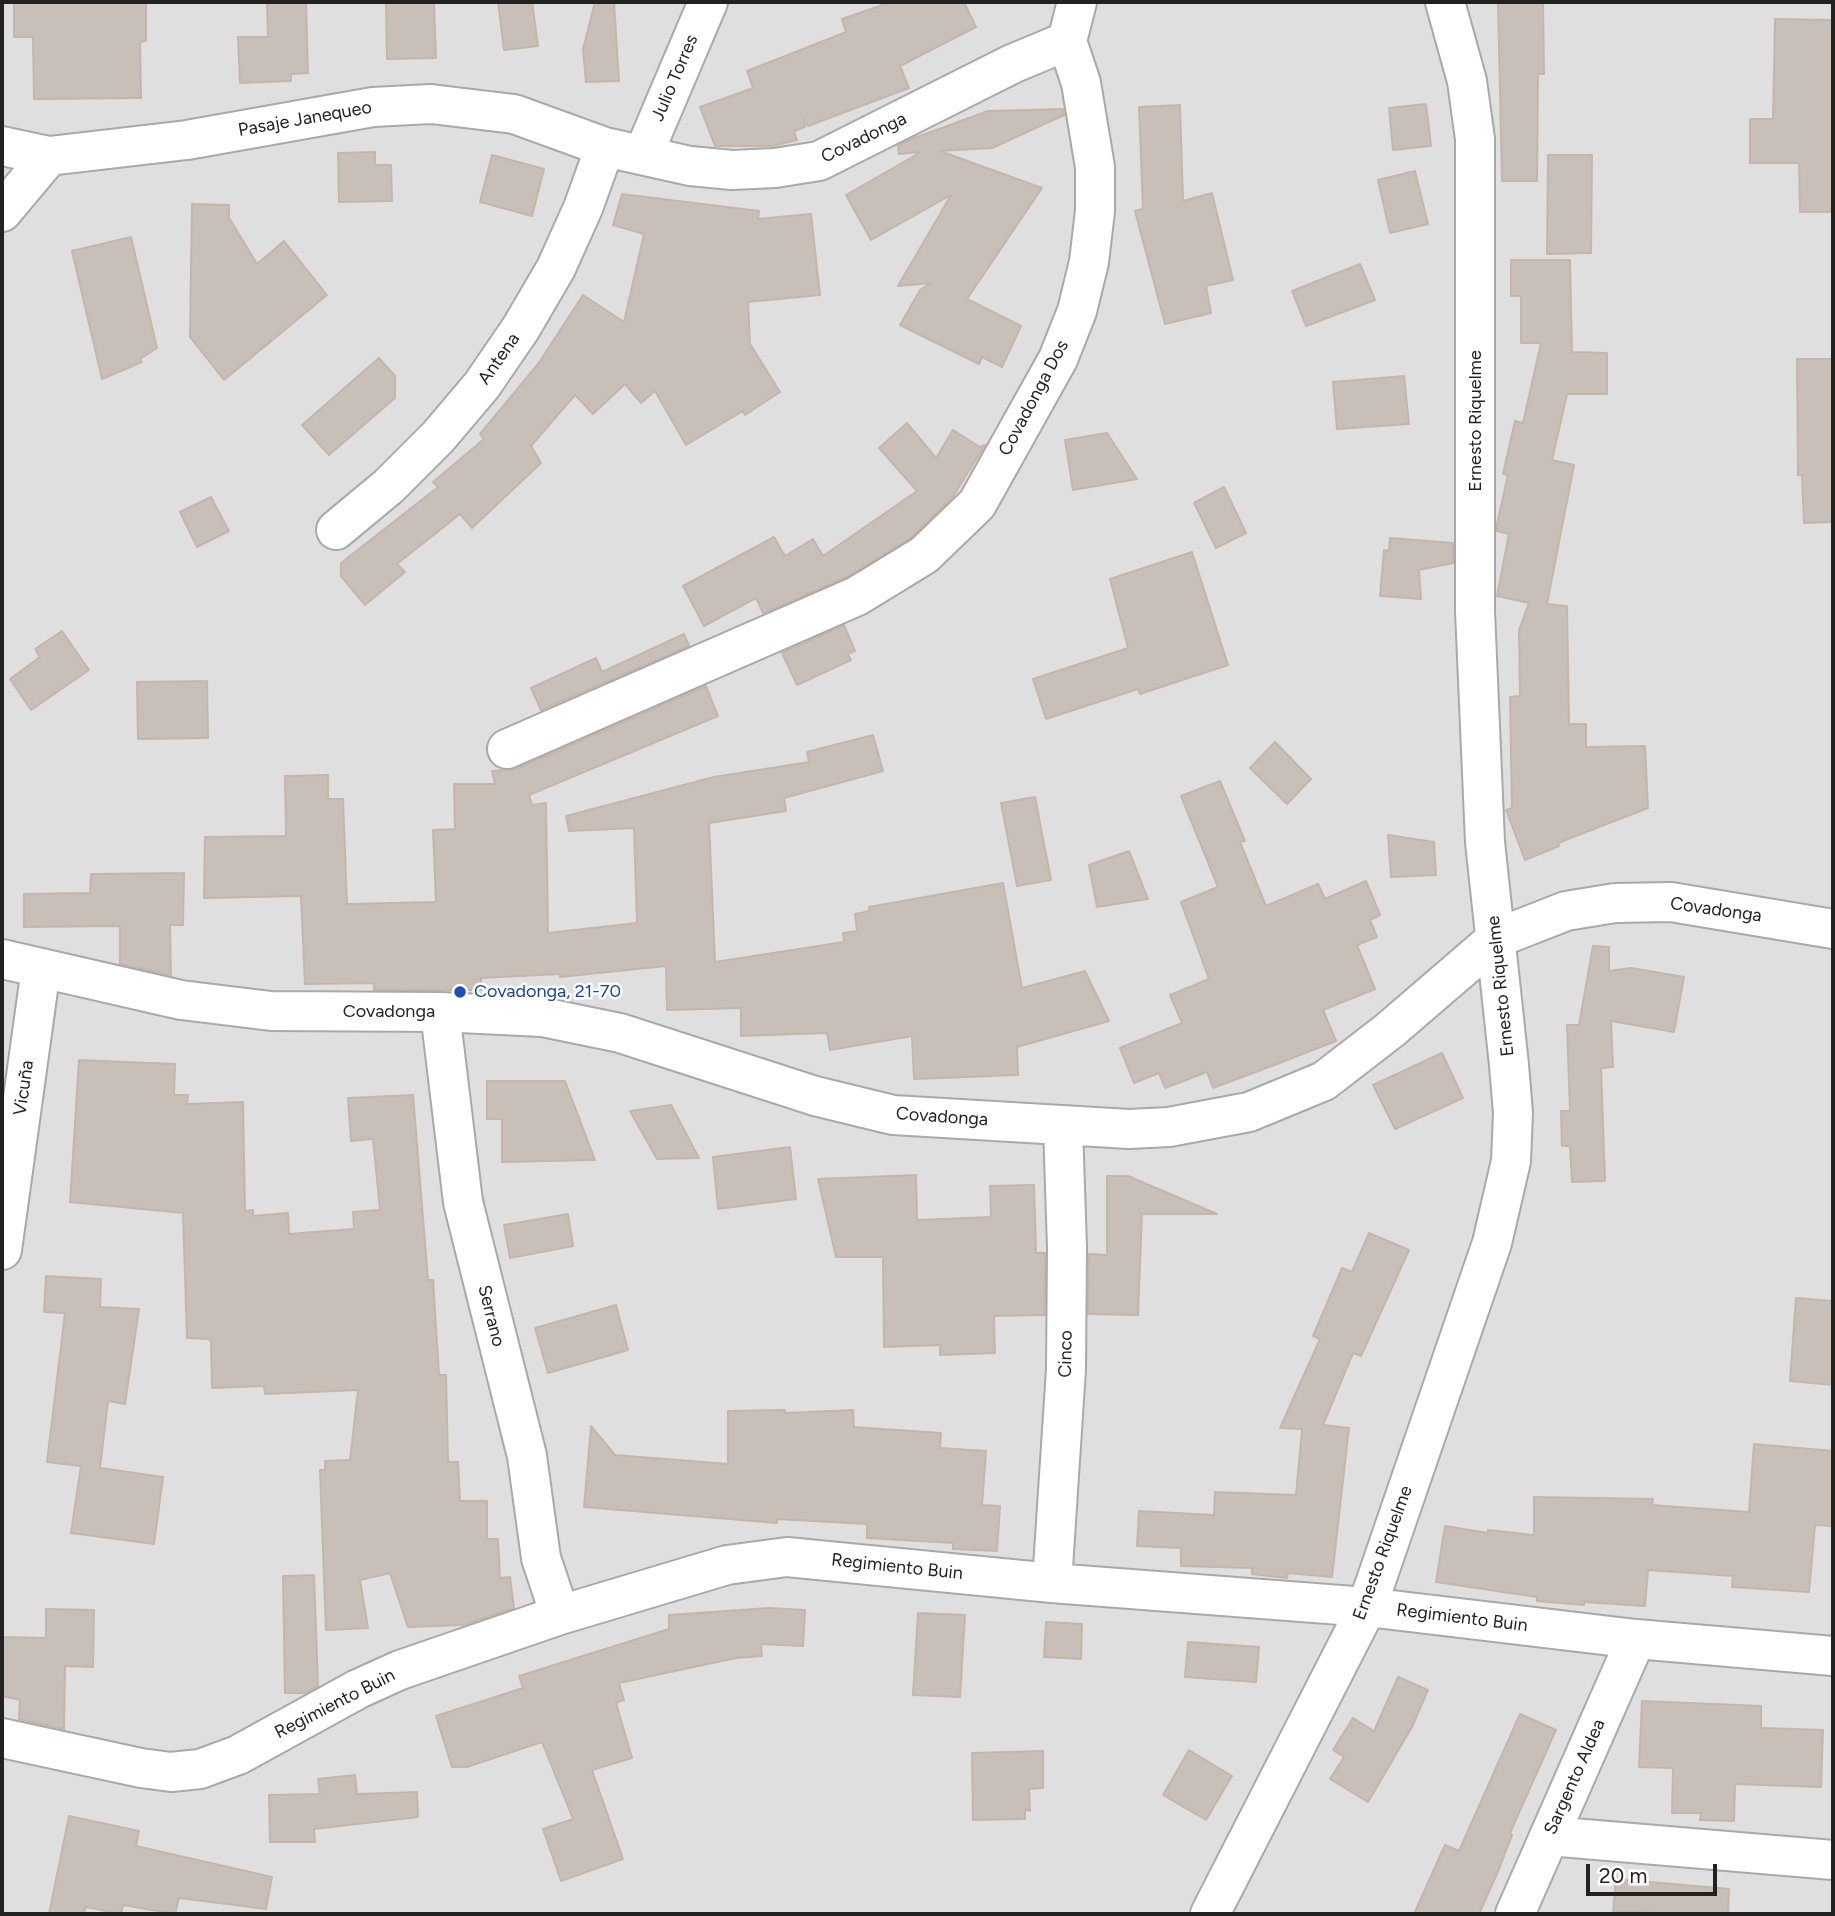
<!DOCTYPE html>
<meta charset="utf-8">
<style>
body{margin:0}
#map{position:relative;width:1835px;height:1916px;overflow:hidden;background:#f2efe9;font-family:Figtree,sans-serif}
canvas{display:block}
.frame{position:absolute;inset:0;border:4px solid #222;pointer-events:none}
.scale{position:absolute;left:1586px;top:1864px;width:131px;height:32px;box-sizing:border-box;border:4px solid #222;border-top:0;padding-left:9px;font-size:21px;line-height:24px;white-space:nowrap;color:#222;-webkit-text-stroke:5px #fff;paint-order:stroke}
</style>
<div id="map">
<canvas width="1835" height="1916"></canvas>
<div class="frame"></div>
<div class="scale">20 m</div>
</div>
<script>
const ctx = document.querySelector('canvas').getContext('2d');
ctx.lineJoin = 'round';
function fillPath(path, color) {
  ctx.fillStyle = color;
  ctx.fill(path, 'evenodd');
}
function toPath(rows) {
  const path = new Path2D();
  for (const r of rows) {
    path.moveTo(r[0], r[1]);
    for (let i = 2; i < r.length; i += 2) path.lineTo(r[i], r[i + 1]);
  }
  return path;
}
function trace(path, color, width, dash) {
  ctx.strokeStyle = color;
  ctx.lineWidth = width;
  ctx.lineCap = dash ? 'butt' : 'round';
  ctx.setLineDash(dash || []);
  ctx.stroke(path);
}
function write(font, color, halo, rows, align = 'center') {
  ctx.font = font + ' Figtree,sans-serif';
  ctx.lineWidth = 5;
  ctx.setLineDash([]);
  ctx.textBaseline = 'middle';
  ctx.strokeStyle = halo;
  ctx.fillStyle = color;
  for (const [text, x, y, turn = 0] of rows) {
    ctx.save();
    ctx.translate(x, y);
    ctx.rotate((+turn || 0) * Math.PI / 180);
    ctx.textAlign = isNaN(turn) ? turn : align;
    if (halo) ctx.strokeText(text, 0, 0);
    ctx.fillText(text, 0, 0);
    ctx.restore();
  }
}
const residential = toPath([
 [2,2,1833,2,1833,1914,2,1914]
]);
const building = toPath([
 [146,2,146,41,140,42,141,98,34,99,33,37,14,37,14,3,146,2],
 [267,2,306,2,308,73,291,74,291,81,240,83,238,37,268,37,267,2],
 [386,2,434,2,436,58,387,59,386,2],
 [498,2,532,2,538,46,504,50,498,2],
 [595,2,614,2,619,81,586,82,583,49,595,2],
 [891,2,964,2,976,27,900,66,909,88,808,126,804,119,805,127,794,131,797,140,773,146,715,146,700,107,753,88,747,71,846,32,842,19,891,2],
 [1498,2,1543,2,1544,74,1538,74,1537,181,1502,181,1498,2],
 [1775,19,1833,20,1833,212,1800,212,1799,163,1750,163,1750,119,1773,119,1775,19],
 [1426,104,1431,146,1393,150,1389,108,1426,104],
 [1180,105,1183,201,1212,193,1233,280,1206,286,1211,313,1165,324,1135,211,1143,209,1139,107,1180,105],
 [1063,109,1064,115,992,148,940,151,1042,188,967,299,1021,326,1002,367,982,357,979,364,900,325,920,290,931,283,898,286,951,195,871,240,846,195,921,152,899,154,898,146,909,140,988,111,1063,109],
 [375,152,375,165,391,165,392,201,339,202,338,153,375,152],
 [492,155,544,169,532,216,480,202,492,155],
 [1548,155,1592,155,1591,253,1547,254,1548,155],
 [1415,171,1428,224,1390,233,1378,180,1415,171],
 [622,194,759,211,758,219,811,214,820,295,748,302,750,344,780,392,745,415,743,411,686,445,655,391,641,403,625,384,593,414,575,395,531,446,541,463,472,528,460,514,397,564,405,572,365,605,341,576,341,563,438,487,433,482,484,439,480,434,538,364,583,295,624,322,644,234,613,225,622,194],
 [192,204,229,205,229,218,257,264,284,241,327,295,224,380,190,337,192,204],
 [131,237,157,348,140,359,142,362,102,379,72,251,131,237],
 [1511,260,1570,260,1572,352,1607,353,1607,394,1567,394,1552,460,1574,465,1547,604,1567,606,1569,724,1586,724,1586,747,1645,746,1648,808,1558,843,1559,846,1525,860,1506,810,1512,808,1510,697,1520,696,1519,630,1529,603,1497,596,1509,534,1497,531,1497,524,1508,475,1503,474,1515,421,1523,423,1541,343,1521,343,1521,296,1511,296,1511,260],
 [1360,264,1375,300,1306,326,1292,291,1360,264],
 [379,358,395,376,395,398,329,455,302,425,379,358],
 [1797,359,1833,359,1833,522,1804,523,1802,475,1798,475,1797,359],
 [1404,376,1409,424,1337,429,1333,382,1404,376],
 [907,423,936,458,953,430,980,447,985,445,952,498,911,538,847,577,763,613,756,598,704,626,683,586,774,537,785,556,813,539,823,556,917,491,879,448,907,423],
 [1107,433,1137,479,1073,490,1065,440,1107,433],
 [1224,487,1246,533,1216,548,1194,503,1224,487],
 [211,497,229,531,197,547,180,512,211,497],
 [1390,538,1453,543,1453,563,1419,570,1421,599,1380,596,1384,550,1389,551,1390,538],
 [1192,552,1228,665,1140,694,1138,689,1046,719,1033,679,1128,648,1110,579,1192,552],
 [844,625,855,651,848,654,851,660,797,685,782,653,844,625],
 [62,631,89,670,31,710,10,679,40,657,35,649,62,631],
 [684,634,689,646,541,710,531,688,596,658,602,672,684,634],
 [207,681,208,738,138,739,137,682,207,681],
 [706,686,718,716,529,795,532,805,546,803,548,933,637,923,634,828,569,831,566,816,714,777,809,762,807,752,873,735,883,771,784,798,786,811,709,823,715,962,844,942,843,933,857,931,855,914,870,911,869,907,1003,883,1022,988,1085,971,1109,1021,1017,1047,1018,1075,914,1079,912,1036,830,1050,827,1033,741,1036,741,1008,667,1010,666,966,560,977,560,974,481,978,481,990,374,990,374,983,305,984,301,896,204,898,205,837,286,836,285,776,328,775,328,799,343,799,347,904,436,902,433,830,455,829,454,784,495,784,492,771,516,769,706,686],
 [1275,742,1311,779,1287,804,1250,768,1275,742],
 [1220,781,1245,841,1240,842,1266,906,1318,884,1325,899,1366,881,1380,915,1370,920,1377,937,1357,945,1375,989,1323,1010,1336,1041,1277,1064,1213,1088,1207,1072,1165,1088,1159,1073,1134,1083,1120,1048,1182,1023,1170,995,1209,979,1181,902,1218,887,1181,796,1220,781],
 [1035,797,1051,880,1017,886,1001,803,1035,797],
 [1388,835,1434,842,1436,875,1391,877,1388,835],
 [1129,851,1148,899,1097,907,1089,865,1129,851],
 [184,873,183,925,170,925,171,975,120,964,120,926,24,927,24,894,90,893,91,874,184,873],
 [1593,946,1609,947,1609,971,1631,968,1684,977,1674,1032,1611,1021,1613,1067,1601,1068,1605,1181,1572,1182,1570,1146,1562,1146,1561,1111,1570,1111,1567,1025,1579,1025,1593,946],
 [1442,1053,1463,1098,1395,1129,1373,1085,1442,1053],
 [79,1060,175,1064,174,1095,188,1095,187,1104,243,1102,245,1211,253,1210,253,1216,288,1213,289,1234,354,1229,353,1212,380,1210,373,1139,351,1141,348,1098,413,1095,428,1280,433,1280,439,1375,446,1375,448,1462,458,1462,460,1501,487,1501,487,1539,498,1539,500,1578,510,1577,514,1608,463,1625,408,1627,390,1573,360,1580,368,1628,326,1630,320,1470,325,1470,325,1461,350,1460,358,1390,265,1394,264,1386,212,1388,211,1342,209,1339,187,1338,183,1213,70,1202,79,1060],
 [487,1081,565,1081,595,1160,502,1162,502,1119,487,1119,487,1081],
 [671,1105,699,1158,657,1159,630,1111,671,1105],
 [790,1147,796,1199,718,1209,713,1157,790,1147],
 [916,1175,917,1220,991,1217,990,1186,1034,1185,1036,1253,1045,1253,1045,1315,994,1316,995,1353,940,1355,940,1345,884,1347,883,1257,836,1257,818,1179,916,1175],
 [1107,1176,1128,1176,1217,1214,1142,1214,1138,1315,1088,1314,1089,1254,1107,1255,1107,1176],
 [568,1214,573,1246,510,1258,504,1225,568,1214],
 [1369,1233,1409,1250,1361,1356,1353,1353,1323,1425,1349,1428,1332,1577,1288,1573,1287,1578,1252,1574,1252,1568,1181,1566,1181,1548,1137,1546,1139,1511,1214,1515,1215,1492,1296,1495,1302,1429,1280,1428,1320,1339,1313,1336,1342,1268,1352,1272,1369,1233],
 [46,1276,101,1279,100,1307,139,1309,125,1404,108,1401,100,1468,163,1477,154,1544,71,1533,81,1466,47,1462,65,1313,44,1312,46,1276],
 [1796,1298,1833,1301,1833,1385,1790,1381,1796,1298],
 [616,1305,628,1350,548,1373,535,1328,616,1305],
 [785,1410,785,1413,853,1410,854,1427,941,1433,940,1448,986,1451,982,1505,1000,1506,997,1551,953,1549,953,1543,867,1538,867,1524,777,1519,777,1523,584,1507,591,1426,615,1455,728,1464,728,1411,785,1410],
 [1754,1444,1833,1451,1833,1526,1815,1525,1809,1592,1732,1587,1733,1576,1648,1570,1645,1606,1584,1602,1584,1605,1537,1601,1537,1597,1436,1582,1445,1526,1488,1533,1488,1530,1534,1535,1534,1497,1653,1499,1652,1505,1749,1512,1754,1444],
 [314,1575,318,1686,305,1693,285,1693,283,1576,314,1575],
 [769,1608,805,1610,803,1646,761,1644,762,1656,736,1658,619,1683,624,1700,616,1703,632,1758,592,1770,623,1859,561,1881,543,1829,573,1819,542,1742,467,1767,452,1767,436,1716,523,1688,519,1676,669,1629,669,1615,769,1608],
 [46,1609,94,1610,93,1667,65,1666,64,1729,19,1719,20,1700,2,1696,2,1637,46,1638,46,1609],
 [918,1613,965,1615,960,1697,913,1695,918,1613],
 [1046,1622,1082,1624,1081,1659,1044,1657,1046,1622],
 [1188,1642,1259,1647,1256,1682,1185,1677,1188,1642],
 [1398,1677,1428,1690,1412,1727,1368,1802,1330,1779,1344,1757,1333,1750,1353,1718,1374,1731,1398,1677],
 [1642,1701,1761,1706,1761,1728,1823,1730,1821,1787,1735,1784,1734,1821,1700,1820,1701,1813,1672,1813,1673,1768,1639,1767,1642,1701],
 [1520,1714,1556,1730,1510,1833,1512,1835,1499,1869,1479,1914,1414,1914,1445,1845,1459,1851,1520,1714],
 [1189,1750,1232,1776,1206,1820,1163,1795,1189,1750],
 [1043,1751,1043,1788,1029,1789,1030,1811,1025,1809,1025,1819,973,1820,972,1753,1043,1751],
 [355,1775,357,1794,417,1792,418,1817,314,1829,315,1842,270,1842,269,1795,320,1794,318,1779,355,1775],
 [69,1816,139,1831,136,1846,272,1877,266,1909,179,1898,175,1914,123,1905,121,1914,86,1907,83,1914,49,1914,69,1816],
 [1616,1879,1729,1889,1728,1914,1613,1912,1616,1879]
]);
const minor = toPath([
 [1067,41,1077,2],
 [2,146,49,156,187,140,373,107,431,104,514,114,605,147,690,166,732,170,775,168,819,161,1012,64,1067,41],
 [643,155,708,2],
 [2,212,49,156],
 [336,530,389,486,438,437,482,385,521,328,556,268,583,208,605,147],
 [507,749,857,596,924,555,977,504,1058,359,1077,311,1089,262,1095,211,1095,167,1081,83,1067,41],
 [2,959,181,1000,271,1011,440,1012,542,1017,620,1033,815,1096,893,1115,1129,1129,1169,1127,1249,1112,1324,1081,1390,1030,1497,938,1566,911,1615,903,1671,902,1833,929],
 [440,1012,463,1202,527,1456,541,1558,560,1615],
 [2,1250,41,968],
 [1052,1583,1066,1369,1067,1248,1063,1126],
 [2,1738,141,1768,171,1772,200,1769,238,1755,358,1689,400,1670,560,1615,727,1565,787,1557,1052,1583,1367,1607,1636,1639,1833,1656],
 [1549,1836,1833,1860],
 [1210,1914,1367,1607,1492,1243,1511,1161,1513,1113,1509,1065,1485,842,1475,611,1475,139,1467,81,1445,2],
 [1515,1914,1636,1639]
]);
const markers = [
 [460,992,7,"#1a4fb4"]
];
const streetNames = [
 ["Julio Torres",675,78,-67],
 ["Pasaje Janequeo",305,119,-10],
 ["Covadonga",864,138,-26],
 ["Antena",499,359,-55],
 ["Covadonga Dos",1034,398,-62],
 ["Ernesto Riquelme",1476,421,-90],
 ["Covadonga",1716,910,8],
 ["Ernesto Riquelme",1501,986,-96],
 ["Covadonga",389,1012],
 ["Vicuña",24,1088,-82],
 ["Covadonga",942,1117,4],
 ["Serrano",491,1316,76],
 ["Cinco",1066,1354,-89],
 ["Ernesto Riquelme",1383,1553,-70],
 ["Regimiento Buin",897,1567,6],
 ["Regimiento Buin",1462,1618,7],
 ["Regimiento Buin",335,1704,-27],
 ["Sargento Aldea",1575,1777,-66]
];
const transitNames = [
 ["Covadonga, 21-70",474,992]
];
fillPath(residential, '#e0dfdf');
fillPath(building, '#c7bfb8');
trace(building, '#c4b6ab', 2);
trace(minor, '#a9a9a9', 42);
trace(minor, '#fff', 38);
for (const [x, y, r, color] of markers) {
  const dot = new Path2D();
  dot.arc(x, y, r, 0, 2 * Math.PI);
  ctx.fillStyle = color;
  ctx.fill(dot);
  trace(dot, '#fff', 2.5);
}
write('18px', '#222', '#fff', streetNames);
write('18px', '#164399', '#fff', transitNames, 'left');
</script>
